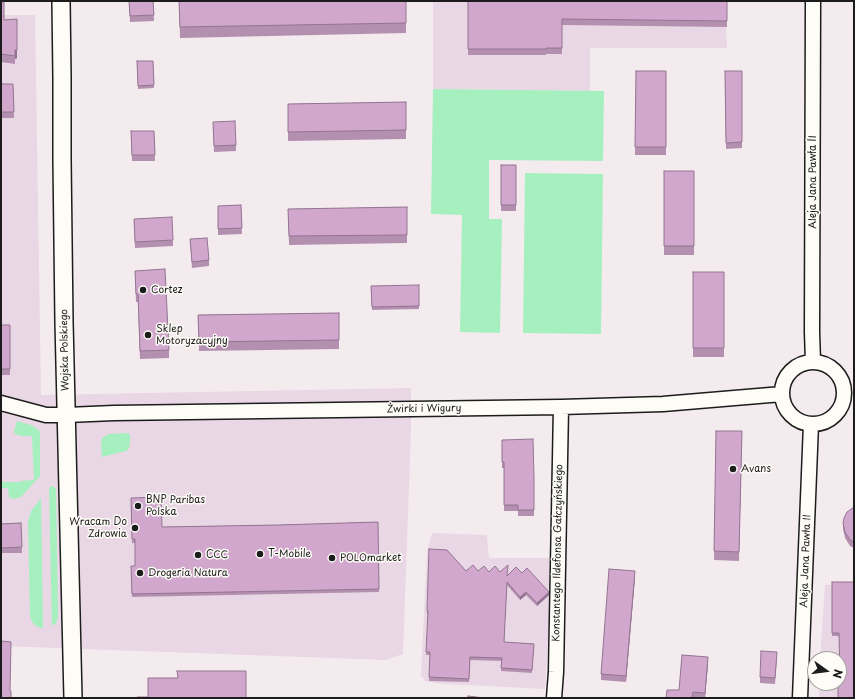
<!DOCTYPE html>
<meta charset="utf-8">
<style>
body{margin:0}
#map{position:relative;width:855px;height:699px;overflow:hidden;background:#f4ebef;font-family:"Playpen Sans",sans-serif}
canvas{display:block}
.frame{position:absolute;inset:0;border:2px solid #1c1c1c;pointer-events:none}
.north{position:absolute;left:807px;top:651px;width:40px;height:40px;box-sizing:border-box;background:#fdfcf7;border:1px solid #a3a29f;border-radius:50%;rotate:104deg;font-size:11px;font-weight:700;line-height:16px;text-align:center;color:#1c1c1c}
.north::after{content:'';display:block;margin:auto;width:14px;height:18px;background:#1c1c1c;clip-path:polygon(50% 0,100% 100%,50% 72%,0 100%)}
</style>
<div id="map">
<canvas width="855" height="699"></canvas>
<div class="frame"></div>
<div class="north">N</div>
</div>
<script>
const ctx = document.querySelector('canvas').getContext('2d');
ctx.lineJoin = 'round';
function fillPath(path, color) {
  ctx.fillStyle = color;
  ctx.fill(path, 'evenodd');
}
function toPath(rows) {
  const path = new Path2D();
  for (const r of rows) {
    if (r.length === 3) {
      path.moveTo(r[0] + r[2], r[1]);
      path.arc(r[0], r[1], r[2], 0, 2 * Math.PI);
      continue;
    }
    path.moveTo(r[0], r[1]);
    for (let i = 2; i < r.length; i += 2) path.lineTo(r[i], r[i + 1]);
  }
  return path;
}
function trace(path, color, width, dash) {
  ctx.strokeStyle = color;
  ctx.lineWidth = width;
  ctx.lineCap = dash ? 'butt' : 'round';
  ctx.setLineDash(dash || []);
  ctx.stroke(path);
}
function write(font, color, halo, rows, align = 'center') {
  ctx.font = font + ' "Playpen Sans",sans-serif';
  ctx.lineWidth = 3;
  ctx.setLineDash([]);
  ctx.textBaseline = 'middle';
  ctx.strokeStyle = halo;
  ctx.fillStyle = color;
  for (const [text, x, y, turn = 0] of rows) {
    ctx.save();
    ctx.translate(x, y);
    ctx.rotate((+turn || 0) * Math.PI / 180);
    ctx.textAlign = isNaN(turn) ? turn : align;
    if (halo) ctx.strokeText(text, 0, 0);
    ctx.fillText(text, 0, 0);
    ctx.restore();
  }
}
const built = toPath([
 [433,1,726,1,726,27,727,48,590,48,590,91,433,89],
 [1,15,35,15,41,395,411,388,411,430,403,654,386,660,1,646],
 [432,533,487,535,489,558,552,558,549,623,545,689,444,684,425,681,421,675,427,552],
 [854,584,854,698,819,698,819,683,839,683,839,659,820,659,825,585]
]);
const green = toPath([
 [433,89,604,91,603,161,489,160,489,219,502,219,500,333,460,332,462,215,431,214],
 [525,173,603,174,601,334,523,333],
 [17,421,31,425,39,430,40,434,40,476,21,497,14,499,9,497,8,488,1,488,1,482,21,482,21,481,34,480,32,436,21,436,15,434,14,431],
 [127,433,130,434,130,443,129,448,126,451,102,457,101,444,102,438,107,435,109,434],
 [51,486,53,486,56,489,58,617,56,623,52,626,49,489],
 [41,498,43,628,41,628,36,626,33,623,30,617,28,522,31,511]
]);
const minor = toPath([
 [813,362,812,332,813,1],
 [813,393,31],
 [1,403,46,415,67,415,114,413,561,407,663,404,782,394],
 [554,698,556,672,561,407],
 [800,698,811,424]
]);
const tertiary = toPath([
 [61,1,62,78,62,159,64,322,73,698]
]);
const wall = toPath([
 [1,1,9,1,4,1,4,20,17,58,15,59,15,64,1,62],
 [129,1,153,1,154,21,130,22],
 [179,1,406,23,406,33,180,38],
 [468,1,727,1,727,27,562,25,562,54,546,54,546,55,468,55],
 [137,61,153,61,154,88,138,89],
 [636,71,666,71,666,155,635,155],
 [725,71,742,71,742,148,726,149],
 [1,84,13,84,14,118,1,118],
 [406,102,406,139,288,141,288,104],
 [213,122,236,145,236,151,214,152],
 [131,131,154,131,155,161,132,161],
 [501,165,516,165,516,211,501,211],
 [664,171,694,171,694,255,664,255],
 [241,205,242,234,218,235,218,206],
 [407,207,407,243,289,245,288,209],
 [134,219,173,240,173,246,135,248],
 [190,239,209,260,209,266,192,268],
 [135,271,169,350,169,358,140,359,138,302,136,302],
 [693,272,724,272,724,357,693,357],
 [371,286,419,306,419,309,372,310],
 [339,313,339,349,199,351,198,315],
 [1,325,10,325,10,375,1,375],
 [716,431,742,431,739,561,714,560],
 [502,440,534,478,534,516,518,516,518,511,504,511,504,468,502,468],
 [131,498,162,527,278,525,378,522,379,592,132,597,131,566,135,566,135,543,132,543],
 [854,507,854,548,850,546,845,538,843,529,843,523],
 [21,523,22,553,1,553,1,524],
 [466,571,500,572,507,576,522,573,549,595,537,606,526,595,520,600,507,585,504,642,534,644,532,673,501,671,502,661,470,660,469,682,429,681,430,655,426,655,428,614,427,614,427,611],
 [635,577,626,682,601,680,601,674],
 [832,582,854,698,840,682,839,636,832,636],
 [777,658,775,684,760,683,760,677],
 [708,663,705,698,666,698,679,690]
]);
const shadedWall = toPath([
 [15,50,17,50,17,58,15,59],
 [635,571,635,577,626,682,626,676],
 [526,592,526,595,520,600,520,597],
 [549,592,549,595,537,606,537,603],
 [708,657,708,663,705,698,705,693]
]);
const building = toPath([
 [1,1,4,1,4,20,17,19,17,50,15,50,15,56,1,54,1,1],
 [129,1,153,1,154,15,130,16,129,1],
 [179,1,406,1,406,23,180,27,179,1],
 [468,1,727,1,727,21,562,19,562,48,546,48,546,49,468,49,468,1],
 [137,61,153,61,154,85,138,86,137,61],
 [636,71,666,71,666,147,635,147,636,71],
 [725,71,742,71,742,142,726,143,725,71],
 [1,84,13,84,14,112,1,112,1,84],
 [406,102,406,130,288,132,288,104,406,102],
 [235,121,236,145,214,146,213,122,235,121],
 [131,131,154,131,155,155,132,155,131,131],
 [501,165,516,165,516,205,501,205,501,165],
 [664,171,694,171,694,246,664,246,664,171],
 [241,205,242,228,218,229,218,206,241,205],
 [407,207,407,235,289,236,288,209,407,207],
 [172,217,173,240,135,242,134,219,172,217],
 [207,238,209,260,192,262,190,239,207,238],
 [165,269,169,350,140,351,138,294,136,294,135,271,165,269],
 [693,272,724,272,724,348,693,348,693,272],
 [419,285,419,306,372,307,371,286,419,285],
 [339,313,339,340,199,342,198,315,339,313],
 [1,325,10,325,10,369,1,369,1,325],
 [716,431,742,431,739,552,714,551,716,431],
 [533,439,534,478,534,510,518,510,518,505,504,505,504,462,502,462,502,440,533,439],
 [161,497,162,527,278,525,378,522,379,589,132,594,131,566,135,566,135,539,132,539,131,498,161,497],
 [854,507,854,542,850,540,845,532,843,523,844,518,847,512,854,507],
 [21,523,22,547,1,548,1,524,21,523],
 [429,549,447,550,466,571,473,565,478,571,484,566,489,572,495,566,500,572,508,565,507,576,516,567,522,573,527,568,549,592,537,603,526,592,520,597,507,582,504,642,534,644,532,670,501,668,502,658,470,657,469,679,429,677,430,652,426,652,428,611,427,611,429,549],
 [609,569,635,571,626,676,601,674,609,569],
 [832,582,854,582,854,698,838,698,838,683,839,683,839,682,840,682,839,633,832,633,832,582],
 [1,641,11,642,10,691,11,691,11,698,1,698,1,641],
 [761,651,777,652,775,678,760,677,761,651],
 [682,655,708,657,705,693,693,692,692,698,666,698,667,690,679,690,682,655],
 [177,671,246,671,246,698,137,698,137,697,148,697,148,678,178,678,177,671],
 [468,696,484,698,468,698,468,696]
]);
const markers = [
 [143,290,4,"#1c1c1c"],
 [148,335,4,"#1c1c1c"],
 [733,469,4,"#1c1c1c"],
 [138,506,4,"#1c1c1c"],
 [135,528,4,"#1c1c1c"],
 [260,554,4,"#1c1c1c"],
 [198,555,4,"#1c1c1c"],
 [332,558,4,"#1c1c1c"],
 [140,573,4,"#1c1c1c"]
];
const streetNames = [
 ["Aleja Jana Pawła II",813,182,-90],
 ["Wojska Polskiego",65,350,-91],
 ["Żwirki i Wigury",424,409,-1],
 ["Konstantego Ildefonsa Gałczyńskiego",558,553,-89],
 ["Aleja Jana Pawła II",806,561,-88]
];
const poiNames = [
 ["Cortez",151,290],
 ["Sklep",156,329],
 ["Motoryzacyjny",156,341],
 ["Avans",741,469],
 ["BNP Paribas",146,500],
 ["Polska",146,512],
 ["Wracam Do",127,522,"right"],
 ["Zdrowia",127,534,"right"],
 ["T-Mobile",268,554],
 ["CCC",206,555],
 ["POLOmarket",340,558],
 ["Drogeria Natura",148,573]
];
fillPath(built, '#ead7e5');
fillPath(green, '#a6f0bf');
trace(minor, '#1c1c1c', 17);
trace(tertiary, '#1c1c1c', 20);
trace(minor, '#fdfcf7', 14);
trace(tertiary, '#fdfcf7', 17);
fillPath(wall, '#b490b0');
fillPath(shadedWall, '#927590');
fillPath(building, '#d1a7cd');
trace(building, '#927590', 1);
for (const [x, y, r, color] of markers) {
  const dot = new Path2D();
  dot.arc(x, y, r, 0, 2 * Math.PI);
  ctx.fillStyle = color;
  ctx.fill(dot);
  trace(dot, '#fdfcf7', 1.5);
}
write('10px', '#1c1c1c', '#fdfcf7', streetNames);
write('10px', '#1c1c1c', '#fdfcf7', poiNames, 'left');
</script>
